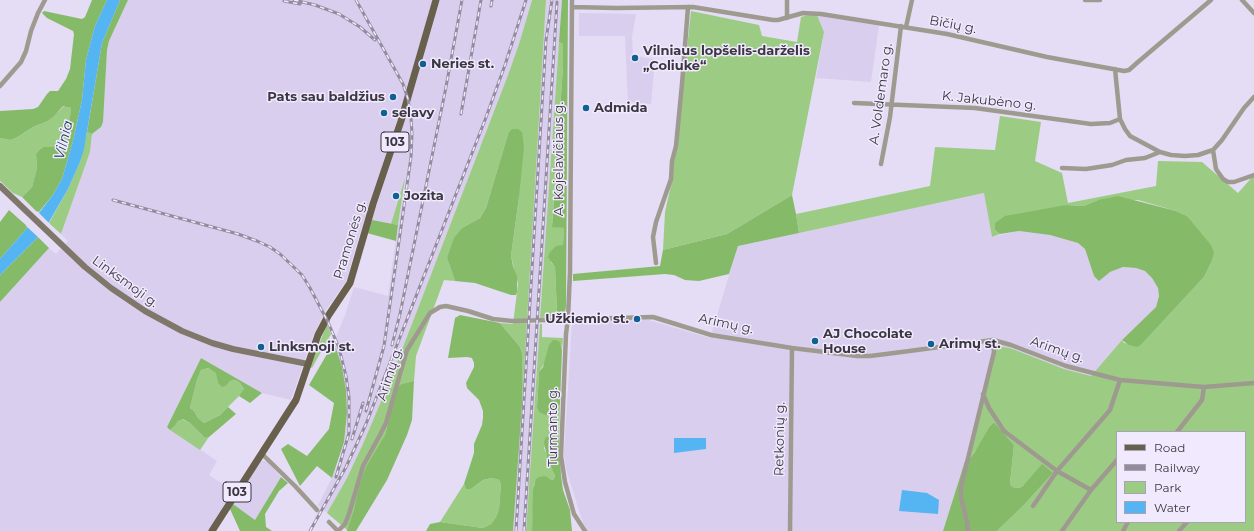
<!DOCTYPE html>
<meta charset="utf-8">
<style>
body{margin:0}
#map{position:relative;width:1254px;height:531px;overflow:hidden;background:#e5dcf5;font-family:Montserrat,sans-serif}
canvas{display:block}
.legend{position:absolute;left:1116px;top:431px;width:130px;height:92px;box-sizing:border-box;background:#f1eafe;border:1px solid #a8a2b2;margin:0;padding:5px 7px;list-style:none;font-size:12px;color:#3b3741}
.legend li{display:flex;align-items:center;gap:8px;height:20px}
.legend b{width:20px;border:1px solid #a8a2b2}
</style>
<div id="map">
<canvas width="1254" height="531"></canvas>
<ul class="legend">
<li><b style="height:5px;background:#685f4d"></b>Road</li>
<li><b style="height:5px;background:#928c9e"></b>Railway</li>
<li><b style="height:11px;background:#9ccc84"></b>Park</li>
<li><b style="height:11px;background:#55b5f3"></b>Water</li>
</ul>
</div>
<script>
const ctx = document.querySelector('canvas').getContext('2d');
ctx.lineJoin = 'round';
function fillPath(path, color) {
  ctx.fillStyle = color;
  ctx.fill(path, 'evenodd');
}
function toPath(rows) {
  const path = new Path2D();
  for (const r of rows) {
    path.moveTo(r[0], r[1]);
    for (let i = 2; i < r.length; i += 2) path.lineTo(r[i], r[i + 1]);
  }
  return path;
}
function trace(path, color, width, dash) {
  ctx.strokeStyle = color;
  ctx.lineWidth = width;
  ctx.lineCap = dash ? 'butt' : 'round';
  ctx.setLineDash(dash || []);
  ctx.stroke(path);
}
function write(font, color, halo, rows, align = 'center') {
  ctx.font = font + ' Montserrat,sans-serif';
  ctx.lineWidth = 3;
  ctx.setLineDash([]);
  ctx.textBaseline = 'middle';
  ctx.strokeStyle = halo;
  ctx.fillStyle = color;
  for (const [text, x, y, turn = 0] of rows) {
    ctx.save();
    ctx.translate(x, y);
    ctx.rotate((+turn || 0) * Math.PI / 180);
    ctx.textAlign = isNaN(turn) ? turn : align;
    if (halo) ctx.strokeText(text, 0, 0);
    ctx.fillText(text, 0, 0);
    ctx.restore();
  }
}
const built = toPath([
 [128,0,433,0,406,93,356,245,347,280,326,310,313,336,291,400,262,393,201,358,167,427,217,461,209,475,233,491,208,531,0,531,0,302,49,248,56,254,68,241,61,234,90,152,92,134,101,127,107,50,109,41],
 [440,0,532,0,519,44,508,75,391,378,362,446,347,478,327,513,318,505,332,478,339,461,344,442,347,413,344,379,334,342,345,315,354,287,388,296,404,182,391,224,372,220,407,112],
 [546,0,562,0,540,318,527,318],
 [579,13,636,14,632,37,633,56,655,59,651,104,628,102,625,36,579,36],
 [817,15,879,25,871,82,816,78,824,32],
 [985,193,992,237,1019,231,1050,235,1078,243,1085,249,1094,276,1110,272,1123,267,1136,268,1145,271,1152,278,1158,288,1159,296,1156,307,1122,340,1091,376,1064,369,1010,348,997,346,970,458,965,461,943,531,587,531,581,517,566,469,564,454,572,321,645,319,710,338,738,246],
 [527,324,540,324,526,531,513,531],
 [260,461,267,461,281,477,255,520,233,504]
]);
const green = toPath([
 [532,0,546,0,522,405,522,353,520,347,500,323,513,324,518,284,511,256,519,197,508,134,486,208,480,218,462,228,447,258,455,281,444,280,416,356,414,381,403,384,396,391,385,435,347,530,327,513,347,478,362,446,391,378,508,75,519,44],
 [691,11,759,25,762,36,797,42,801,17,808,15,817,15,824,32,792,195,727,234,663,250,665,212,673,176,673,167,677,143],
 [559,42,563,44,563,67,552,226,564,228,563,245,551,262,555,267,557,312,558,316,540,318],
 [64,106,71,108,68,143,66,146,64,147,43,147,39,150,36,154,37,168,32,187,22,197,13,193,0,181,0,138,10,140,16,138,33,127,48,121],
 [1000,116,1041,122,1035,161,1062,173,1068,203,1156,186,1158,161,1202,162,1238,193,1254,175,1254,531,997,531,1024,505,1053,473,1028,482,1023,486,1019,488,1012,487,1010,483,1014,445,994,422,989,427,978,448,970,458,997,346,1010,348,1064,369,1091,376,1122,340,1124,343,1141,345,1204,277,1211,263,1187,216,1176,211,1138,200,1098,200,1084,206,1066,205,995,230,1000,234,992,237,984,193,799,233,796,214,930,186,935,147,995,150],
 [1117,432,1245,432,1245,522,1117,522],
 [87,132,92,134,90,152,61,234,49,223,68,189,80,162],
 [405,178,398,225,391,224],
 [327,324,331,334,312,368,310,367],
 [540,324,542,324,542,337,563,338,562,350,561,344,545,362,539,372,537,408,539,412,558,409,560,404,559,438,550,435,544,448,555,476,554,479,552,480,548,478,534,484,532,531,526,531],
 [208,368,217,373,218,383,227,385,230,381,235,380,240,383,244,389,243,392,220,415,204,423,198,418,194,411,190,408,197,380,201,370],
 [182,419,190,423,205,438,209,437,200,450,170,430,175,426,178,421],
 [492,478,499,480,501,484,499,509,496,517,491,524,483,528,440,522,464,484,466,489,471,489,483,480]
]);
const forest = toPath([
 [92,0,107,0,95,26,86,60,82,100,73,141,62,179,53,195,38,213,22,197,32,187,37,168,36,154,39,150,43,147,64,147,67,143,71,108,63,106,54,116,48,121,33,127,16,138,10,140,0,138,0,111,33,109,38,107,47,94,50,91,58,91,66,79,70,69,74,34,73,31,47,18,42,13,44,11,82,19,85,17],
 [120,0,128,0,109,41,107,50,103,122,101,127,92,134,87,132,102,43],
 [562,0,568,0,566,307,565,312,558,316,557,312,555,267,548,257,550,252,556,246,563,245,564,228,552,227,563,67,563,44,559,42],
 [512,129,518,129,522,132,524,147,519,197,511,256,513,266,517,276,517,292,516,295,511,295,475,283,455,281,447,258,454,238,462,228,480,218,486,208,508,134],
 [792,195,796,214,799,233,738,246,729,274,699,281,685,280,674,275,665,274,573,281,573,274,660,266,663,250,727,234],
 [1118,196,1176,211,1187,216,1211,245,1214,253,1211,263,1204,277,1141,345,1137,347,1129,345,1122,340,1156,307,1159,296,1158,288,1152,278,1145,271,1136,268,1123,267,1110,272,1099,281,1094,276,1085,249,1078,243,1050,235,1019,231,1000,234,995,230,995,223,1005,216,1066,205,1084,206,1098,200],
 [9,210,28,227,0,259,0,222],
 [372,220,398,225,396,241,367,233],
 [38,237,49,248,0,302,0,275],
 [460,315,500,323,520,347,522,353,522,405,513,531,426,531,430,524,440,522,483,528,491,524,496,517,499,509,501,484,499,480,492,478,483,480,471,489,466,489,464,484,474,453,474,444,482,425,483,418,483,411,479,400,467,388,466,383,474,367,474,363,472,358,467,357,448,358,455,318],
 [553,340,556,340,560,342,562,350,560,404,558,409,554,414,548,416,539,412,537,408,539,372,543,367,549,345],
 [334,342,342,367,346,390,347,413,344,442,332,478,317,466,300,486,281,449,288,444,307,456,329,429,334,403,309,385],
 [201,358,262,393,250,403,239,396,244,389,240,383,235,380,230,381,227,385,222,387,218,383,216,373,208,368,201,370,197,380,190,408,194,411,198,418,204,423,220,415,228,407,236,414,209,437,205,438,190,423,183,419,178,421,175,426,170,430,167,427],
 [414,381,412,420,407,435,387,480,356,531,347,531,347,530,354,510,358,491,363,475,366,467,385,435,396,391,399,386,402,384],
 [994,422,1014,445,1010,483,1012,487,1019,488,1023,486,1042,464,1053,473,1024,505,997,531,943,531,965,461,970,458,975,452,989,427],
 [550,435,559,438,561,475,563,490,570,510,572,531,532,531,533,490,536,479,539,477,545,476,552,480,554,479,555,476,547,457,544,443,545,438],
 [281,477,288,483,279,491,265,514,266,527,272,531,240,531,230,509,233,504,255,520]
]);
const water = toPath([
 [107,0,120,0,102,43,84,149,80,162,68,189,49,222,38,237,0,275,0,259,28,227,53,195,62,179,73,141,82,100,86,60,95,26],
 [706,438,706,449,674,453,674,438],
 [902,490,927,493,939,500,938,514,899,511]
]);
const pier = toPath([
 [37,211,50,224,39,238,26,226]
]);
const minor = toPath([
 [572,0,570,272,568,318,566,334,561,456,565,482,574,514,585,531],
 [1085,0,1100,0],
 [1242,0,1254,13],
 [572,7,616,8,693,7,773,20,778,20,803,13,821,14,947,34,1047,57,1124,71,1129,70,1138,62,1211,0],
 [787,18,787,0],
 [906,27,912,0],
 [1115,69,1120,119,1125,129,1130,136,1160,152,1171,155,1185,156,1198,155,1213,150,1222,140,1244,108,1254,97],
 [0,86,21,62,26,51,31,31,38,13,45,0],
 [854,103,975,108,1091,124,1110,123,1120,119],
 [1213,150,1216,169,1223,179,1228,182,1234,182,1254,175],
 [881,164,890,117,901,26],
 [1062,168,1086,169,1112,165,1126,160,1145,158,1160,152],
 [656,263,653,237,656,222,671,179,672,161,676,146,682,84,688,7],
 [983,394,989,408,1004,431,1057,471,1091,490],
 [1177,432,1202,400,1204,387],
 [261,453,295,486,317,510],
 [1033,506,1057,471,1110,410,1120,380],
 [329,522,338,531],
 [338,531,345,524,349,514,363,466,380,435,386,423,407,350,430,313,440,307,446,306,468,311,493,319,512,321,653,317,711,335,792,348,857,356,870,356,894,353,993,340,1011,345,1066,366,1120,380,1204,387,1254,383],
 [790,531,792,348],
 [968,531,967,522,961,497,961,487,994,352,993,340],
 [1062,531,1091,490,1117,460],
 [1123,531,1128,522],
 [1179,531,1187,522]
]);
const secondary = toPath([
 [0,186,85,267,111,288,145,311,182,331,212,343,233,349,308,364]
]);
const primary = toPath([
 [212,531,296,400,318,335,328,316,350,283,373,204,401,121,436,0]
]);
const rail = toPath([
 [294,0,315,5,339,14,360,27,375,40],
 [356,0,403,84,408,99,411,118,412,134,411,157,384,346,366,411],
 [284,1,300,4],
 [491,6,492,0],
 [461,114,481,0],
 [113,200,238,234,257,241,270,247,280,254,302,275,310,288,328,322,339,348,346,376,349,397,349,433,336,477],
 [392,345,400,314,446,87,462,0],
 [352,439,363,403],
 [310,531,346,467,366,424,485,120,505,65,526,0],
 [516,531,546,40,552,0],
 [524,531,557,2]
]);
const markers = [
 [635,58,4,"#0f6193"],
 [423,64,4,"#0f6193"],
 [393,97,4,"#0f6193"],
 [586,108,4,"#0f6193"],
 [384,113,4,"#0f6193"],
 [396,196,4,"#0f6193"],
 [637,319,4,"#0f6193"],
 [815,341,4,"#0f6193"],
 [931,344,4,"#0f6193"],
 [261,347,4,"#0f6193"]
];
const shields = [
 [395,142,28],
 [237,492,28]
];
const shieldNames = [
 ["103",395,142],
 ["103",237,492]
];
const streetNames = [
 ["Bičių g.",953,25,11],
 ["A. Voldemaro g.",881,94,-82],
 ["K. Jakubėno g.",989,101,6],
 ["A. Kojelavičiaus g.",559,159,-90],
 ["Pramonės g.",350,240,-73],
 ["Linksmoji g.",125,282,36],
 ["Arimų g.",726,324,12],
 ["Arimų g.",1057,350,19],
 ["Arimų g.",390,374,-72],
 ["Turmanto g.",553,427,-90],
 ["Retkonių g.",780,439,-89]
];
const poiNames = [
 ["Vilniaus lopšelis-darželis",643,51],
 ["„Coliukė“",643,66],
 ["Neries st.",431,64],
 ["Pats sau baldžius",385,97,"right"],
 ["Admida",594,108],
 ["selavy",392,113],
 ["Jozita",404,196],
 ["Užkiemio st.",629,319,"right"],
 ["AJ Chocolate",823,334],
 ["House",823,349],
 ["Arimų st.",939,344],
 ["Linksmoji st.",269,347]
];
const waterNames = [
 ["Vilnia",64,140,-76]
];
fillPath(built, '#d9ceee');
fillPath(green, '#9ccc84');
fillPath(forest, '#85bb68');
fillPath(water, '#55b5f3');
fillPath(pier, '#e5dcf5');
trace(minor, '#9f9a90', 4.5);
trace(secondary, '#7f7769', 6);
trace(primary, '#685f4d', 7);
trace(rail, '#928c9e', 3);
trace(rail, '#f1eafe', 1.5, [4.5]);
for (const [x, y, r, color] of markers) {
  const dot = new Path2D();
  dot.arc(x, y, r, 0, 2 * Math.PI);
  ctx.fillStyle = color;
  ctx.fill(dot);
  trace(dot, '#f1eafe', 1.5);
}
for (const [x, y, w] of shields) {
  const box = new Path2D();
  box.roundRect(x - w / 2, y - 10, w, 20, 3);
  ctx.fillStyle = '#f1eafe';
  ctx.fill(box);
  trace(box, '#3b3741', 1);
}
write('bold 12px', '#3b3741', null, shieldNames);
write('13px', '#3b3741', '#f1eafe', streetNames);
write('bold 13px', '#3b3741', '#f1eafe', poiNames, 'left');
write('italic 14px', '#113a53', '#f1eafe', waterNames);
</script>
